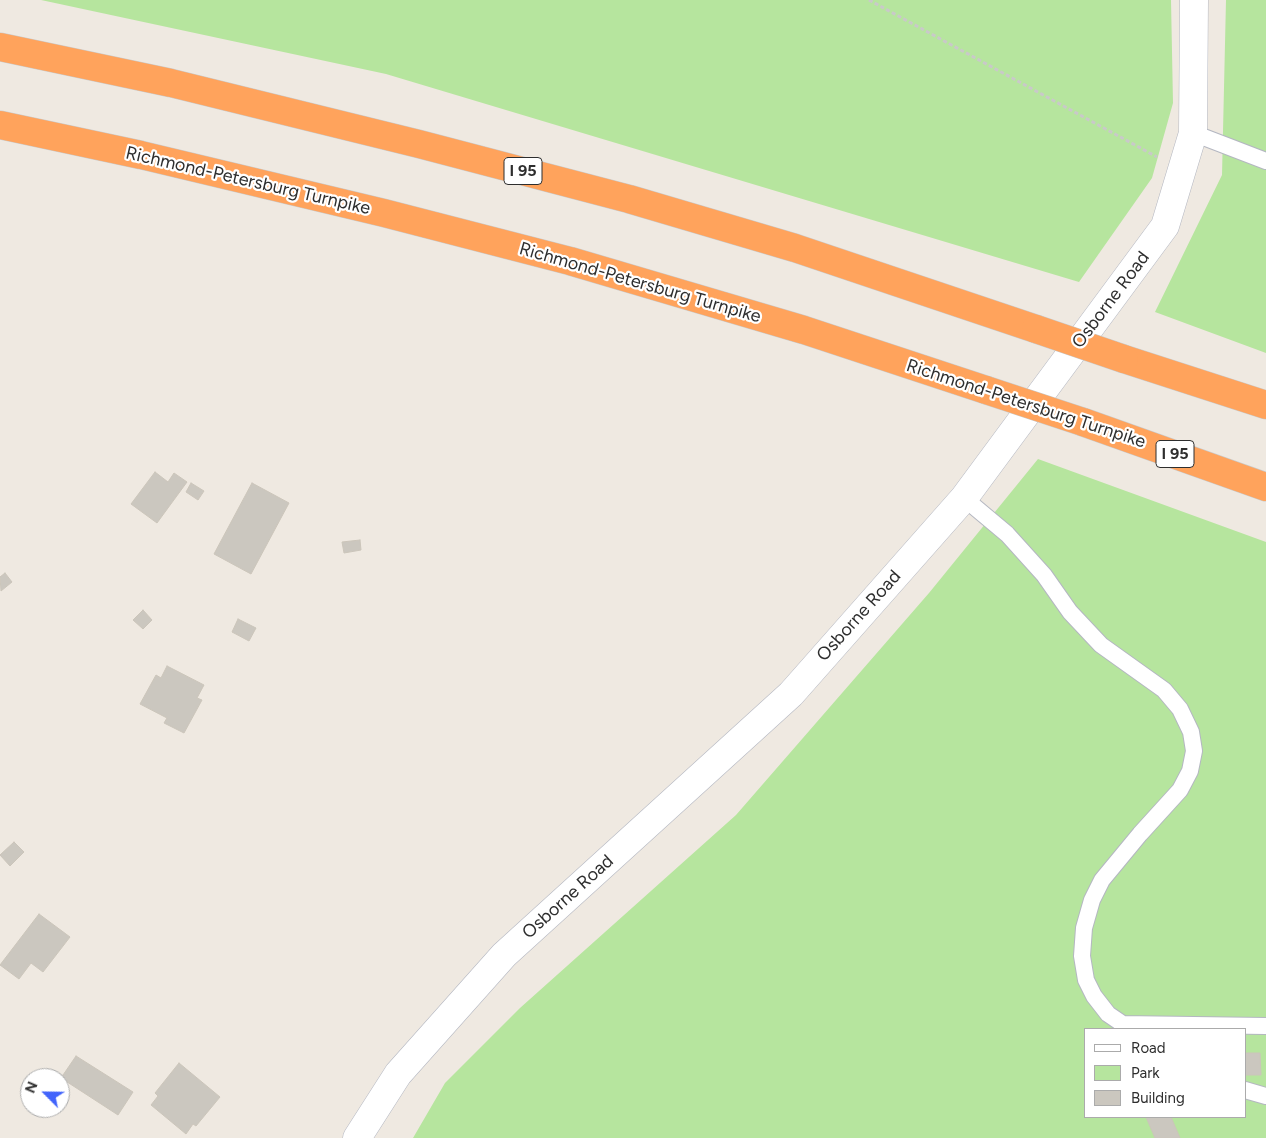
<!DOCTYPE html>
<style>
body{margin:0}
#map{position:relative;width:1266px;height:1138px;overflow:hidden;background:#efe9e1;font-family:Figtree,sans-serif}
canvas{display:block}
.legend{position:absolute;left:1084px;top:1028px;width:162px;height:90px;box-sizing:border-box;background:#fff;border:1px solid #ababab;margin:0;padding:6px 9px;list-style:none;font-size:15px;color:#2e2e2e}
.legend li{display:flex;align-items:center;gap:10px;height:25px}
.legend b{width:25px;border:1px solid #ababab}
.north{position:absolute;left:20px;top:1068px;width:50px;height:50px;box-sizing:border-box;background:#fff;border:1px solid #ababab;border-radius:50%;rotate:293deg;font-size:14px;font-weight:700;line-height:20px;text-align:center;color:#2e2e2e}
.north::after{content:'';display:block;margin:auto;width:18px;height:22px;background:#4264fb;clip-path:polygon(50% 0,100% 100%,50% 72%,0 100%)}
</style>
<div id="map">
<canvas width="1266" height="1138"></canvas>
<ul class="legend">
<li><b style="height:6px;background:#fff"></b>Road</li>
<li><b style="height:14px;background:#b6e59e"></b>Park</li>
<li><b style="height:14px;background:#cbc7bf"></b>Building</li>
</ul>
<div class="north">N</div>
</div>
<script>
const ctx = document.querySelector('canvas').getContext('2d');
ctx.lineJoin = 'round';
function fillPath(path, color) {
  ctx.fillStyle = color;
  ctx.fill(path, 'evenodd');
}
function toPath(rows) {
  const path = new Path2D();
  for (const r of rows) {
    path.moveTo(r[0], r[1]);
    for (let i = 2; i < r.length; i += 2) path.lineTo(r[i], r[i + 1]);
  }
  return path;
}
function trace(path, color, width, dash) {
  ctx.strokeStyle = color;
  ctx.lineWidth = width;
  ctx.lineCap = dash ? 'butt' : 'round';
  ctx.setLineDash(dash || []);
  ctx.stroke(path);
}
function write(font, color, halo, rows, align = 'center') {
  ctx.font = font + ' Figtree,sans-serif';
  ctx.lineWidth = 4.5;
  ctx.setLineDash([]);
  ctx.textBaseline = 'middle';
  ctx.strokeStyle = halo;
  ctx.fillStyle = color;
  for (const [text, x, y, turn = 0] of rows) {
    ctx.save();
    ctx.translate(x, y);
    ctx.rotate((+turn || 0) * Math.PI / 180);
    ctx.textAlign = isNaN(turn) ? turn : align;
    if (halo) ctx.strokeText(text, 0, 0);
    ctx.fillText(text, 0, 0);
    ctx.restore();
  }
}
const green = toPath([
 [41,0,1171,0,1173,103,1152,178,1079,282,386,74],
 [1226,0,1266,0,1266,353,1155,312,1222,175],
 [1038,459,1266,542,1266,1138,413,1138,445,1083,520,1008,736,815,929,593],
 [1085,1029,1245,1029,1245,1117,1085,1117]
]);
const building = toPath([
 [155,472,168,482,174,473,187,482,157,523,131,504,155,472],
 [191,483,204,491,198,500,186,492,191,483],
 [252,483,289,503,251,574,214,554,252,483],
 [360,540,361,550,344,553,342,542,360,540],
 [5,573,12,582,1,591,0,577,5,573],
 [143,610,152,620,143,629,133,620,143,610],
 [238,619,256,628,249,641,232,632,238,619],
 [167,666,204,685,197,698,202,700,184,733,164,723,167,718,140,704,156,675,161,678,167,666],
 [14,842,24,852,10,866,0,855,14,842],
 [39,914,70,937,43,972,31,963,19,979,0,965,39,914],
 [1245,1053,1260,1053,1261,1075,1245,1075,1245,1053],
 [76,1056,133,1092,118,1115,61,1078,76,1056],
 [179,1063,220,1097,196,1126,193,1124,186,1134,151,1105,158,1096,155,1093,179,1063],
 [1146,1117,1171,1117,1180,1138,1155,1138,1146,1117]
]);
const path = toPath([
 [869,0,1157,157]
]);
const lane = toPath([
 [1193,133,1266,161],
 [964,498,1007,534,1044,575,1070,612,1101,645,1164,690,1180,709,1191,732,1194,751,1190,771,1180,790,1140,834,1102,880,1092,900,1084,928,1082,956,1086,980,1094,996,1108,1014,1130,1029],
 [1121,1024,1266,1026],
 [1245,1090,1266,1096]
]);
const secondary = toPath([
 [357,1138,398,1074,504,955,791,694,964,498,1165,226,1193,133,1194,0]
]);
const highway = toPath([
 [0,47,171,83,419,144,629,199,795,248,1036,329],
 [0,125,141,155,384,213,570,261,804,330,986,390],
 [1124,359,1266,405],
 [1083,422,1266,487]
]);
const highwayBridge = toPath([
 [1036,329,1124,359],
 [986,390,1083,422]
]);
const shields = [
 [523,171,38],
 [1175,454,38]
];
const shieldNames = [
 ["I 95",523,171],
 ["I 95",1175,454]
];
const streetNames = [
 ["Richmond-Petersburg Turnpike",248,181,13],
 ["Richmond-Petersburg Turnpike",640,283,16],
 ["Osborne Road",1111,300,-53],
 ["Richmond-Petersburg Turnpike",1026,404,18],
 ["Osborne Road",859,616,-48],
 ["Osborne Road",568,897,-42]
];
fillPath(green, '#b6e59e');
fillPath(building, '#cbc7bf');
trace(building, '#cbc5ba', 1);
trace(lane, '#b4b7c1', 18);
trace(secondary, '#b4b7c1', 29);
trace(highway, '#c9c9c9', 29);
trace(path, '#c9c9c9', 3, [4, 2.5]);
trace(lane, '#fff', 16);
trace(secondary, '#fff', 28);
trace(highway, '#ffa35c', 28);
trace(highwayBridge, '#c9c9c9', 29, []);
trace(highwayBridge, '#ffa35c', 28);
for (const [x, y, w] of shields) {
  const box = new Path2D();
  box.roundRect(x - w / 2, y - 13.5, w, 27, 4);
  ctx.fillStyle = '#fff';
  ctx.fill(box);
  trace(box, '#2e2e2e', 1);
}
write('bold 16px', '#2e2e2e', null, shieldNames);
write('18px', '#2e2e2e', '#fff', streetNames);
</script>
